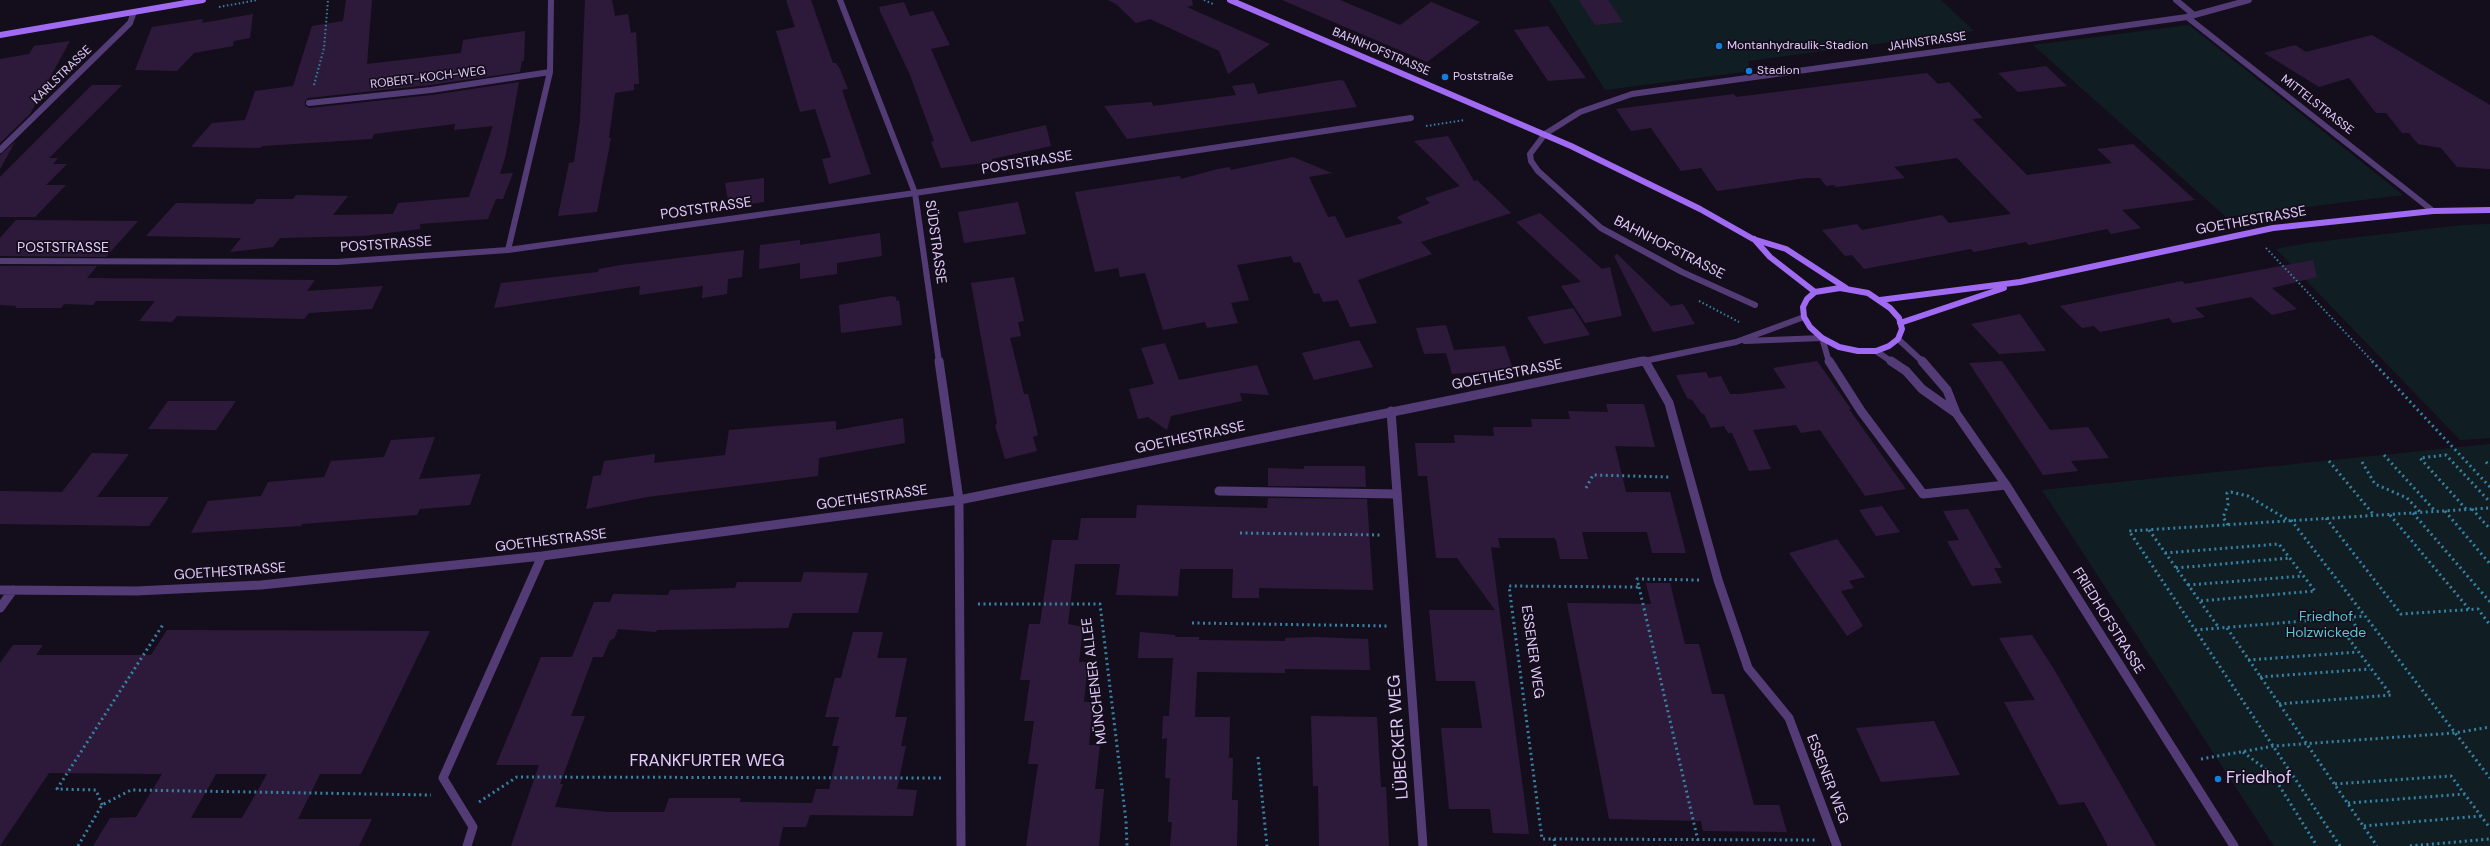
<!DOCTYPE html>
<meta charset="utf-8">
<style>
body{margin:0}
canvas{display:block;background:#140d1b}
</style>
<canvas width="2490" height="846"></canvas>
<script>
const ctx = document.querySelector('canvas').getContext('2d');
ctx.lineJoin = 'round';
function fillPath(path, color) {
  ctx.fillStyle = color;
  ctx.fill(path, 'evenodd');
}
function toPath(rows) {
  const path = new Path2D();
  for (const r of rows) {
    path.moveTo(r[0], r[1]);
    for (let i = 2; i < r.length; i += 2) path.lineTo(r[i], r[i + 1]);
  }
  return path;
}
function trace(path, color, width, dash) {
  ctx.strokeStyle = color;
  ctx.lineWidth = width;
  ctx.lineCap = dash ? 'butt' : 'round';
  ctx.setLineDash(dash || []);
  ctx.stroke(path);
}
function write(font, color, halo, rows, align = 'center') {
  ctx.font = font + ' "DM Sans",sans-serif';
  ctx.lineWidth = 3.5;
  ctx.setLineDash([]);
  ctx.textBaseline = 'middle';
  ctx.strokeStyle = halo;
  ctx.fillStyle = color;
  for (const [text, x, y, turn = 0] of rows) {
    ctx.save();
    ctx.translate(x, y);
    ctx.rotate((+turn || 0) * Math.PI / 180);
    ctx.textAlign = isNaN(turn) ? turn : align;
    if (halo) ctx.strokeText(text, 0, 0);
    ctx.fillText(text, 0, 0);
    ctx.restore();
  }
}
const green = toPath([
 [1549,0,1941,0,1974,31,1748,61,1751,71,1605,90],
 [2189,25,2403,195,2226,217,2033,45],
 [2490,224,2490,438,2460,440,2276,249,2308,243,2463,225],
 [2490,444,2490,846,2274,846,2042,490]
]);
const building = toPath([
 [346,0,372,0,367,64,461,53,463,40,525,31,524,61,522,61,520,72,430,85,308,98,305,101,305,106,310,108,432,95,519,82,506,154,500,174,513,173,503,199,496,199,488,219,420,224,420,229,363,236,280,238,273,247,230,252,241,238,146,236,176,203,253,204,257,199,293,199,296,195,348,196,333,215,393,214,398,203,469,197,493,126,454,130,455,124,374,134,372,139,263,146,260,148,191,147,212,123,245,120,255,91,293,86,312,26,343,21],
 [585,0,612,0,615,16,628,14,631,33,636,32,639,84,634,84,634,90,615,93,609,138,611,138,597,212,558,216,569,163,574,162,580,120],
 [786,0,811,0,833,63,836,63,840,69,848,89,842,90,871,174,829,184,822,159,831,157,815,109,800,112,776,31,795,27],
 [1108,0,1192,0,1193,5,1187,7,1270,44,1228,74,1219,51,1150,19,1136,23,1116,4],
 [1282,0,1340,0,1400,25,1431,2,1480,22,1427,62],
 [1579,0,1608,0,1623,22,1595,25],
 [904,2,910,16,933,11,950,45,931,49,971,142,1046,125,1051,146,992,159,993,162,941,168,931,142,934,141,910,75,880,11,879,7],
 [253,14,250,38,234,41,233,46,194,53,177,71,135,70,152,27,203,19,202,23],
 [1548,26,1586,78,1548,81,1514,30],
 [2372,35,2490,105,2490,169,2457,167,2441,148,2418,144,2409,133,2402,133,2386,113,2376,113,2349,78,2319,87,2264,53,2295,45,2306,52],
 [70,41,30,114,0,143,0,59,29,54,34,46],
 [2046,66,2067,86,2018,92,1998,73],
 [1927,73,1938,84,1949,82,1983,118,1972,119,2027,175,2112,163,2097,149,2133,144,2195,200,2122,210,2141,228,2111,234,2107,229,2029,245,2026,242,1974,252,1971,249,1864,269,1852,255,1845,256,1822,230,1857,224,1862,230,1942,215,1949,223,2011,214,1957,158,1894,167,1905,178,1836,187,1834,185,1826,186,1820,178,1806,178,1717,191,1701,168,1681,171,1651,128,1631,131,1616,109,1734,94,1736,97],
 [1340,80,1344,81,1357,107,1127,139,1104,106,1152,102,1153,106,1236,95,1232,86,1254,83,1258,94],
 [92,85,122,85,49,158,58,158,53,164,67,164,46,185,66,185,35,217,0,217,0,177],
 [1448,136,1474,181,1477,180,1511,213,1421,242,1432,254,1358,280,1377,323,1350,327,1338,300,1323,302,1319,293,1314,294,1300,262,1294,263,1291,256,1237,265,1249,300,1231,303,1238,323,1207,328,1205,322,1163,330,1145,273,1120,277,1118,268,1095,272,1075,192,1180,176,1181,179,1218,169,1230,167,1231,170,1293,157,1332,173,1309,177,1328,217,1335,216,1346,238,1403,223,1397,217,1430,203,1425,198,1460,186,1414,141],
 [15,142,0,169,0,155],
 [764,178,764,202,729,207,725,183],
 [1018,202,1026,234,964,243,958,212],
 [1540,213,1602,269,1610,267,1622,316,1585,323,1561,286,1581,282,1516,222],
 [16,220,138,221,106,257,0,256,0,238],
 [880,233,882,256,837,263,837,274,800,279,800,263,759,269,760,245,800,240,800,245],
 [744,250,742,277,728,279,727,294,702,298,703,286,639,295,640,286,494,308,501,283,598,272,599,269,621,265],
 [1617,254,1671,306,1683,304,1695,324,1653,332,1614,256],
 [2313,260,2317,277,2272,288,2297,309,2272,315,2251,297,2195,308,2205,317,2173,323,2169,318,2100,332,2094,326,2082,328,2060,306,2182,281,2185,284],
 [0,266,97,266,87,278,315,280,307,291,383,286,372,309,309,313,304,319,177,316,172,322,139,321,155,301,96,301,93,305,64,304,61,308,15,308,17,306,0,305],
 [1014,277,1024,321,1018,322,1021,336,1010,338,1024,394,1028,394,1038,435,1033,437,1037,451,1005,459,995,425,997,424,971,283],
 [891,296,896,297,896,301,899,300,902,325,841,333,839,305],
 [1573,308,1590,335,1544,344,1527,317],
 [2020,314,2046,351,1999,354,1971,324],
 [1446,325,1454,350,1505,346,1513,369,1452,374,1446,353,1424,354,1416,328],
 [1359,340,1373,367,1314,380,1302,353],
 [1165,343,1179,380,1257,365,1269,395,1240,393,1242,401,1171,416,1167,430,1148,417,1138,419,1129,389,1154,384,1141,348],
 [1817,361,1851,409,1849,409,1906,489,1865,496,1820,430,1801,433,1796,425,1753,430,1771,469,1749,471,1732,433,1728,433,1724,426,1711,428,1704,414,1702,414,1692,400,1687,398,1676,375,1706,372,1709,378,1721,376,1730,394,1740,394,1786,388,1773,368],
 [2002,361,2050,430,2088,427,2109,458,2071,461,2078,471,2043,475,1969,363],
 [168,401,236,401,216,430,148,429],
 [1606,404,1644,404,1655,447,1615,446,1626,492,1670,492,1686,553,1652,553,1647,532,1582,532,1588,559,1560,559,1556,540,1554,538,1498,538,1500,548,1491,547,1529,834,1493,833,1490,809,1449,809,1441,728,1482,728,1475,681,1436,681,1429,610,1495,610,1457,558,1436,558,1427,476,1418,476,1415,443,1455,443,1454,435,1494,436,1493,427,1532,427,1531,419,1570,419,1568,411,1608,412],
 [903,418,905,443,819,458,818,476,647,497,586,509,593,476,601,475,604,461,655,454,654,463,725,455,729,430,836,421,836,430],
 [435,437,419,479,481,474,470,505,420,509,417,515,302,524,301,526,191,533,208,501,261,496,268,482,324,477,331,461,384,457,391,440],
 [92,453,129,454,97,497,169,497,149,526,0,524,0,491,62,492],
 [1304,466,1365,466,1366,487,1268,486,1268,468,1304,469],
 [1268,498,1367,499,1373,590,1259,588,1259,598,1232,598,1233,569,1180,569,1178,596,1116,595,1120,564,1075,564,1068,624,1083,627,1079,662,1088,662,1084,702,1093,702,1089,745,1100,745,1095,789,1104,789,1099,846,1026,846,1038,764,1028,764,1034,721,1024,721,1030,680,1020,680,1029,624,1040,624,1052,540,1078,540,1081,518,1136,518,1137,505,1267,508],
 [1882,506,1900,532,1876,536,1859,510],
 [1968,509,2002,568,1994,568,2002,583,1972,586,1947,541,1959,540,1943,511],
 [1837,539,1865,577,1849,581,1854,588,1841,591,1863,626,1847,636,1789,553],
 [804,572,868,573,858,613,793,613,788,628,657,630,656,632,618,629,614,639,610,640,603,657,572,657,594,602,610,602,613,594,668,595,670,590,735,588,737,582,801,582],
 [1646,583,1670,583,1685,644,1699,644,1712,694,1724,694,1754,805,1779,805,1787,832,1703,831,1701,821,1609,819,1567,603,1651,604],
 [167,630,430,631,361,774,320,774,298,819,372,819,359,846,93,846,110,818,136,817,162,774,49,773,0,846,0,663,13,645,43,645,36,655,151,655],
 [216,774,267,774,242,818,191,818],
 [853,632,883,632,877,658,907,658,895,717,907,717,901,746,906,746,897,789,917,790,913,816,810,815,806,827,783,827,779,846,511,846,539,765,496,765,541,657,593,657,571,716,585,716,560,784,563,784,555,807,608,812,664,812,669,798,741,798,740,802,812,803,816,789,829,789,839,746,832,746,839,717,825,717,835,678,841,678],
 [1140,632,1175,635,1175,637,1199,637,1199,640,1285,641,1285,638,1313,637,1368,639,1370,670,1285,669,1285,673,1197,672,1195,717,1230,717,1229,758,1233,758,1232,800,1238,800,1237,846,1170,846,1172,822,1168,822,1170,778,1165,778,1167,738,1162,739,1163,716,1169,716,1173,658,1138,658],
 [2032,635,2055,671,2156,846,2108,846,2084,802,2059,805,2004,702,2035,700,1999,638],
 [1311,716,1377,717,1381,787,1386,787,1389,846,1319,846,1318,786,1313,786],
 [1934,721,1960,775,1881,782,1856,728]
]);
const pathFar1 = toPath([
 [1204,0,1213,4],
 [219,7,258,0],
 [314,85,324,48,328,0],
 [1426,126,1465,120],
 [2266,248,2373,362],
 [1699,301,1739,322]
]);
const path = toPath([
 [2372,361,2490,487],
 [2384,455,2435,511],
 [2329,461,2373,514],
 [2362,462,2375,484,2407,498,2420,512],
 [2486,462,2490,466],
 [1586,488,1593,475,1669,477],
 [2466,509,2420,458,2446,455,2490,502],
 [2472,509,2490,529],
 [2445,511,2490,564],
 [2413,513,2490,602],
 [2390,515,2469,609],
 [2326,518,2401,614,2478,609,2490,625],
 [2291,520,2490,778],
 [2228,525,2223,517,2228,505,2227,493,2231,492,2248,496,2288,520],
 [2149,530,2219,628],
 [1240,533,1381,535],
 [2165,553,2279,544,2315,591,2199,601],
 [2176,568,2290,558],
 [1699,580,1637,579,1639,587,1509,586,1542,839,1815,840],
 [2188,585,2303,576],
 [1639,587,1698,841],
 [978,604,1100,604,1126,821,1127,846],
 [1192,623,1388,626],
 [2227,628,2377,846],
 [2195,630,2365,616],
 [2248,660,2358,652],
 [2260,677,2370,669],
 [2279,704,2391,695,2349,639,2360,633,2350,617],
 [2243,752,2272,774,2317,846],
 [1258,757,1267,846],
 [2201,759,2274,746,2454,733,2490,727],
 [2335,784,2451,776,2490,828],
 [479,802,517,777,943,778],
 [2348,803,2465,794],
 [102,805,96,790,57,789,164,623],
 [2364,826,2481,816],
 [1554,839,1555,846],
 [78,846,102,805,131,790,431,795],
 [2340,846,2129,531,2490,508],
 [2410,846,2490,839]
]);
const serviceFar1 = toPath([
 [2176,0,2194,15],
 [1545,134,1530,154,1531,161,1538,171,1601,228,1682,272,1755,305],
 [1822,338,1829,362]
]);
const service = toPath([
 [1829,361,1861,411,1923,494,2006,485],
 [1219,491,1397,494]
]);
const minorFar1 = toPath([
 [840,0,915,193,939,362],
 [2187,17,2433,211],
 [309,103,431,90,550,72],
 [1545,134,1580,112,1632,94,2187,17,2249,0],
 [0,150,130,23,134,12],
 [508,250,550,72,551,0],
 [0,261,337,262,508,250,915,193,1411,118],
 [1898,339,1923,362],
 [1745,341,1822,338],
 [1876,351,1892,362],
 [1639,362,1736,342,1804,317]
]);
const minor = toPath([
 [939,361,959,500,961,846],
 [1645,361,1669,403,1718,580,1748,668,1789,718,1837,846],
 [1891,361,1906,371,1922,389,1956,413],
 [1922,361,1947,390,1956,413,2006,485,2234,846],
 [1391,411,1423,846],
 [0,590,136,591,261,585,542,556,959,500,1643,361],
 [0,608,13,590],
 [467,846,473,827,443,778,542,556]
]);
const secondary = toPath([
 [1230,0,1571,146,1700,209,1753,239,1786,249,1846,288],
 [0,35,203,0],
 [1754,239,1770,257,1815,292],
 [1840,288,1868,293,1890,308,1899,318,1902,329,1898,339,1889,346,1876,351,1858,351,1839,347,1822,338,1810,327,1804,317,1803,307,1807,299,1815,292,1840,288],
 [1880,300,2020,282,2273,228,2433,211,2490,210],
 [1900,323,2004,288]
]);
const markers = [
 [1719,46,4,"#127fdf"],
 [1749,71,4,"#127fdf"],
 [1445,77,4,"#127fdf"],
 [2218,779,4,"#127fdf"]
];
const farStreetnames = [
 ["JAHNSTRASSE",1927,42,-8],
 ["BAHNHOFSTRASSE",1381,52,23],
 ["KARLSTRASSE",62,75,-44],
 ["ROBERT-KOCH-WEG",428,78,-7],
 ["MITTELSTRASSE",2317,105,38]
];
const farPoinames = [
 ["Montanhydraulik-Stadion",1727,46],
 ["Stadion",1757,71],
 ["Poststraße",1453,77]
];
const streetNames = [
 ["POSTSTRASSE",1027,163,-9],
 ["POSTSTRASSE",706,209,-8],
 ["GOETHESTRASSE",2251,221,-10],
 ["SÜDSTRASSE",935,242,82],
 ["POSTSTRASSE",386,245,-4],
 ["POSTSTRASSE",63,248],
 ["BAHNHOFSTRASSE",1669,248,27],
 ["GOETHESTRASSE",1507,375,-11],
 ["GOETHESTRASSE",1190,438,-12],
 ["GOETHESTRASSE",872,498,-8],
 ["GOETHESTRASSE",551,541,-7],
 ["GOETHESTRASSE",230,572,-4],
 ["FRIEDHOFSTRASSE",2108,621,58],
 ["ESSENER WEG",1532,652,82],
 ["MÜNCHENER ALLEE",1095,681,-97],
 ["ESSENER WEG",1827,779,69]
];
const parkNames = [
 ["Friedhof",2326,617],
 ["Holzwickede",2326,633]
];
const nearStreetnames = [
 ["LÜBECKER WEG",1399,737,-94],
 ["FRANKFURTER WEG",707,762]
];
const nearPoinames = [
 ["Friedhof",2226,779]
];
fillPath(green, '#101e24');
fillPath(building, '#2d1a3a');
trace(pathFar1, '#3682a4', 2, [1.5, 2.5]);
trace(path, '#3682a4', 3, [2, 3.5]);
trace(serviceFar1, '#533b76', 6);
trace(service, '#533b76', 9);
trace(minorFar1, '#533b76', 6);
trace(minor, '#533b76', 9);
trace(secondary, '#a06af3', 6);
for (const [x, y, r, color] of markers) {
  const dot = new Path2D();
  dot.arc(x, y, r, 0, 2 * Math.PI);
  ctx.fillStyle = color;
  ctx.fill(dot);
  trace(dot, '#140d1b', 1.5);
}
write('12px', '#e2cbfb', '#140d1b', farStreetnames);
write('12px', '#e2cbfb', '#140d1b', farPoinames, 'left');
write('14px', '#e2cbfb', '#140d1b', streetNames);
write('14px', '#5ec5d3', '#140d1b', parkNames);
write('17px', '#e2cbfb', '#140d1b', nearStreetnames);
write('17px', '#e2cbfb', '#140d1b', nearPoinames, 'left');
</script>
